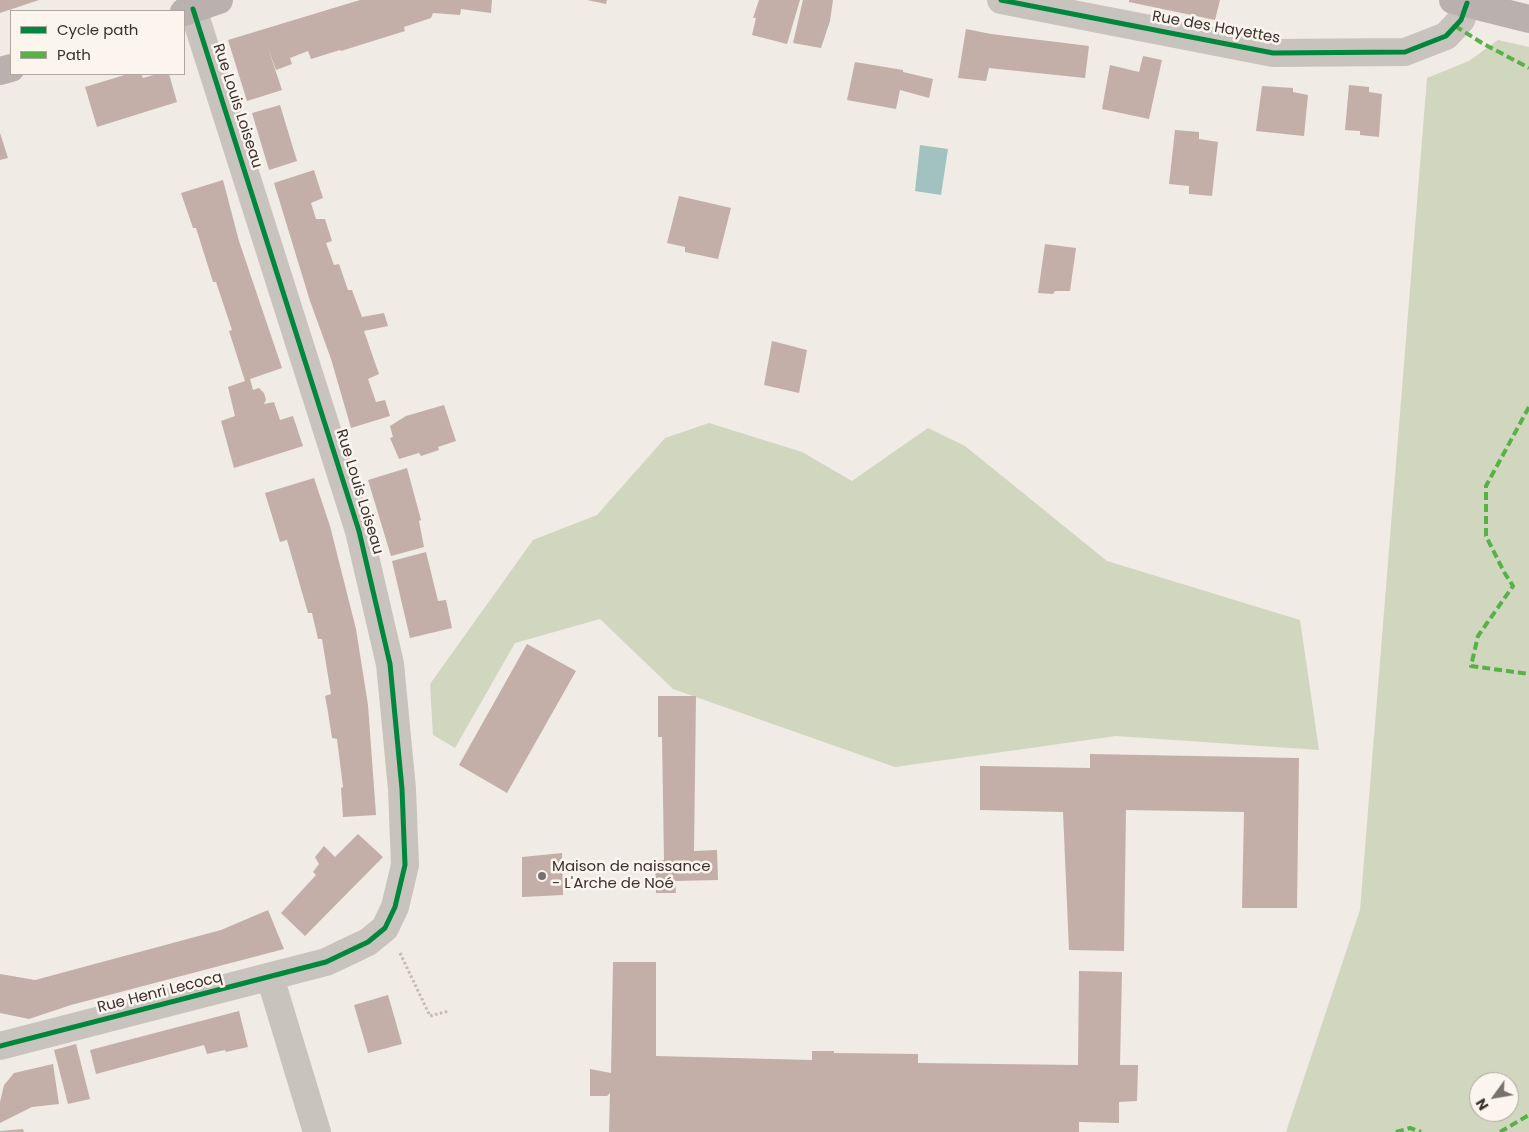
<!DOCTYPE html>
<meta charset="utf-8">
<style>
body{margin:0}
#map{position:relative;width:1529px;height:1132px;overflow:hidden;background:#f0ebe5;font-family:Poppins,sans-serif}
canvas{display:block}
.legend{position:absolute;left:10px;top:10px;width:175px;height:65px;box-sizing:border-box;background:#fbf5ee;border:1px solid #aea6a0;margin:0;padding:6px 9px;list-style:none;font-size:15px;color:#3b302b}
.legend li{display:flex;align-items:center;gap:10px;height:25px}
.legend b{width:25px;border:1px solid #aea6a0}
.north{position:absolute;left:1469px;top:1072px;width:50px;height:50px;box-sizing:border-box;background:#fbf5ee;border:1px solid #aea6a0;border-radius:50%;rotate:238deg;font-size:14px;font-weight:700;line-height:20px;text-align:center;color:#3b302b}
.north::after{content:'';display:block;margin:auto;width:18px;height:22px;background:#7a716c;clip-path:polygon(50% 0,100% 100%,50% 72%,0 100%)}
</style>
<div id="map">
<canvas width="1529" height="1132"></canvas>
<ul class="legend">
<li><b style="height:6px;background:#00873e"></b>Cycle path</li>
<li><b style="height:6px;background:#57b246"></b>Path</li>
</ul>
<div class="north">N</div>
</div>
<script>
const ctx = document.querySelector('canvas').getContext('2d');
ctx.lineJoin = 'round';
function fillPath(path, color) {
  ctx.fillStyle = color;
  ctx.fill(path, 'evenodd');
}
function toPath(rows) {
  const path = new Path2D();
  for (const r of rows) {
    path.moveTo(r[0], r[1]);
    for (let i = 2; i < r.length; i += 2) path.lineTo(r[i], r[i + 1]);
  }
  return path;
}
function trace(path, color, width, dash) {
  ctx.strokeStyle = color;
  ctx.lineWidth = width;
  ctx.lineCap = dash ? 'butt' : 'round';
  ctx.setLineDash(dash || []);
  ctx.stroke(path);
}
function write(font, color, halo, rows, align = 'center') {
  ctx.font = font + ' Poppins,sans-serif';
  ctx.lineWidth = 5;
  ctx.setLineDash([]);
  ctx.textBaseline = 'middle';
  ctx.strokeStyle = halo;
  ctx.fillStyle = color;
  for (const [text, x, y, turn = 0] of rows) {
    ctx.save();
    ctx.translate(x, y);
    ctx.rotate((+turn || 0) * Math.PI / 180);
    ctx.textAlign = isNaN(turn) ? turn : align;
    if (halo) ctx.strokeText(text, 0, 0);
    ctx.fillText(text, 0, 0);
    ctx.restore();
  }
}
const green = toPath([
 [1498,40,1529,47,1529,1132,1286,1132,1360,910,1427,78,1469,61],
 [1479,1082,1509,1082,1509,1112,1479,1112],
 [709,423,802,452,852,481,928,428,965,446,1107,561,1300,620,1319,750,1116,736,895,767,673,689,600,619,515,643,455,748,433,735,430,684,533,540,597,515,665,438]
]);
const water = toPath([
 [920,145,948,149,941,195,915,191]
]);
const building = toPath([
 [0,0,39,0,0,13],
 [360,0,492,0,491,13,461,9,460,15,433,13,431,18,404,27,405,31,341,51,340,50,311,59,308,51,290,58,292,64,276,70,268,48,282,90,247,101,228,40],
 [587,0,607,0,606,4],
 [759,0,800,0,787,44,752,35,756,18,753,18],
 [803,0,833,0,830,21,821,48,793,43],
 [1129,0,1220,0,1215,20,1129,2],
 [966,29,991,34,1089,46,1085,78,989,68,986,81,958,78],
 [1143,56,1162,60,1149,119,1102,109,1110,65,1139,72],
 [855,62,903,70,903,72,933,79,929,98,900,90,896,109,847,100],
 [128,74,141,74,143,78,157,74,169,74,177,102,97,127,85,87],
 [1349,85,1369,87,1369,92,1382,94,1379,137,1360,135,1360,131,1345,130],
 [1262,86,1293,88,1293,92,1308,95,1304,136,1256,131],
 [280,105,297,161,269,170,252,113],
 [1175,130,1199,132,1199,139,1218,142,1212,196,1189,194,1189,186,1169,184],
 [0,133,8,158,0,160],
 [314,170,323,198,311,203,316,219,325,219,332,241,326,243,334,265,339,264,348,290,352,290,362,317,384,313,388,326,364,331,379,374,368,379,376,402,385,400,390,416,351,428,331,359,310,301,274,183],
 [223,180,239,241,282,368,250,379,253,390,259,388,264,393,266,400,264,404,274,402,280,420,293,416,303,446,234,468,221,421,235,416,228,387,245,381,229,331,232,330,216,282,213,282,196,228,193,228,181,193],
 [679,196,731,208,718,259,685,252,685,247,667,243],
 [1045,244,1076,248,1070,291,1055,291,1053,294,1038,293],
 [772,341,807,350,799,393,764,385],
 [444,405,456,441,438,447,439,450,421,456,419,453,399,459,390,438,393,437,390,426,406,416],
 [407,468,421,520,419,521,424,547,391,556,368,480],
 [314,478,330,526,356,629,368,705,376,815,343,817,341,788,343,787,337,739,332,738,328,712,325,696,331,694,322,639,318,639,312,613,308,613,287,540,280,542,265,493],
 [426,552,438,601,446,600,452,628,410,638,392,561],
 [527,644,576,671,507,793,459,765],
 [658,696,696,696,694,851,717,850,718,880,675,881,676,893,656,893,655,861,664,860,662,737,658,737],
 [1090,754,1299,758,1297,908,1242,908,1244,812,1126,810,1124,951,1069,950,1063,812,980,810,980,766,1090,768],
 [358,834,383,857,305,936,281,913,316,875,313,872,319,864,315,857,324,846,335,857],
 [562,853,563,895,522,897,522,857],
 [268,910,284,949,71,1005,29,1019,0,1013,0,974,35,980,221,930],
 [613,962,656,962,656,1056,812,1060,812,1051,834,1051,834,1053,918,1054,918,1063,1078,1065,1079,971,1122,972,1120,1065,1138,1065,1137,1101,1119,1102,1119,1123,1079,1122,1079,1132,609,1132,610,1093,607,1096,590,1096,590,1069,611,1073],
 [388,995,402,1044,368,1053,354,1005],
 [239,1011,248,1047,226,1052,225,1050,207,1054,204,1045,96,1074,90,1050],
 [76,1044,90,1099,68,1104,54,1050],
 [53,1064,59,1104,32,1107,0,1123,0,1102,4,1085,14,1073],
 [23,1129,24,1132,0,1132,0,1131]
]);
const path = toPath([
 [400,953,430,1016,449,1011]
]);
const minor = toPath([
 [1001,0,1273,53,1405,52,1446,36,1461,20,1467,3],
 [270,977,317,1132],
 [0,1046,326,962,368,942,385,928,395,907,405,865,402,789,390,664,359,531,193,9]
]);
const major = toPath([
 [1453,0,1529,19],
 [184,12,219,0],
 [0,71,11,68]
]);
const quiet = toPath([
 [1455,26,1482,43,1529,68],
 [1529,407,1486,486,1486,536,1504,572,1513,586,1478,636,1471,666,1529,674],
 [1396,1132,1410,1128,1421,1132],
 [1500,1132,1529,1115]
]);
const cycleway = toPath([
 [1001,0,1273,53,1405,52,1446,36,1461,20,1467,3],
 [0,1046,326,962,368,942,385,928,395,907,405,865,402,789,390,664,359,531,193,9]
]);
const markers = [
 [542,876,5,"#7a716c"]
];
const streetNames = [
 ["Rue des Hayettes",1216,28,10],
 ["Rue Louis Loiseau",237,106,72],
 ["Rue Louis Loiseau",359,492,73],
 ["Rue Henri Lecocq",160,993,-14]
];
const poiNames = [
 ["Maison de naissance",552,867],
 ["- L'Arche de Noé",552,884]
];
fillPath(green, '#d1d6bf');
fillPath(water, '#a1c2c1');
fillPath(building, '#c3afa7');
trace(path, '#c2bbb6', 3, [2.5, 2.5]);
trace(minor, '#c9c3be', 28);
trace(major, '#b8b1ad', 28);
trace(quiet, '#57b246', 4, [8, 4]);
trace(cycleway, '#00873e', 5);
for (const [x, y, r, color] of markers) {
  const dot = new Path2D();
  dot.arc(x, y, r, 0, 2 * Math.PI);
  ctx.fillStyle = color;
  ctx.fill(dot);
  trace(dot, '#fbf5ee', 2);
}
write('15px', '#3b302b', '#fbf5ee', streetNames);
write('15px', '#3b302b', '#fbf5ee', poiNames, 'left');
</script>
